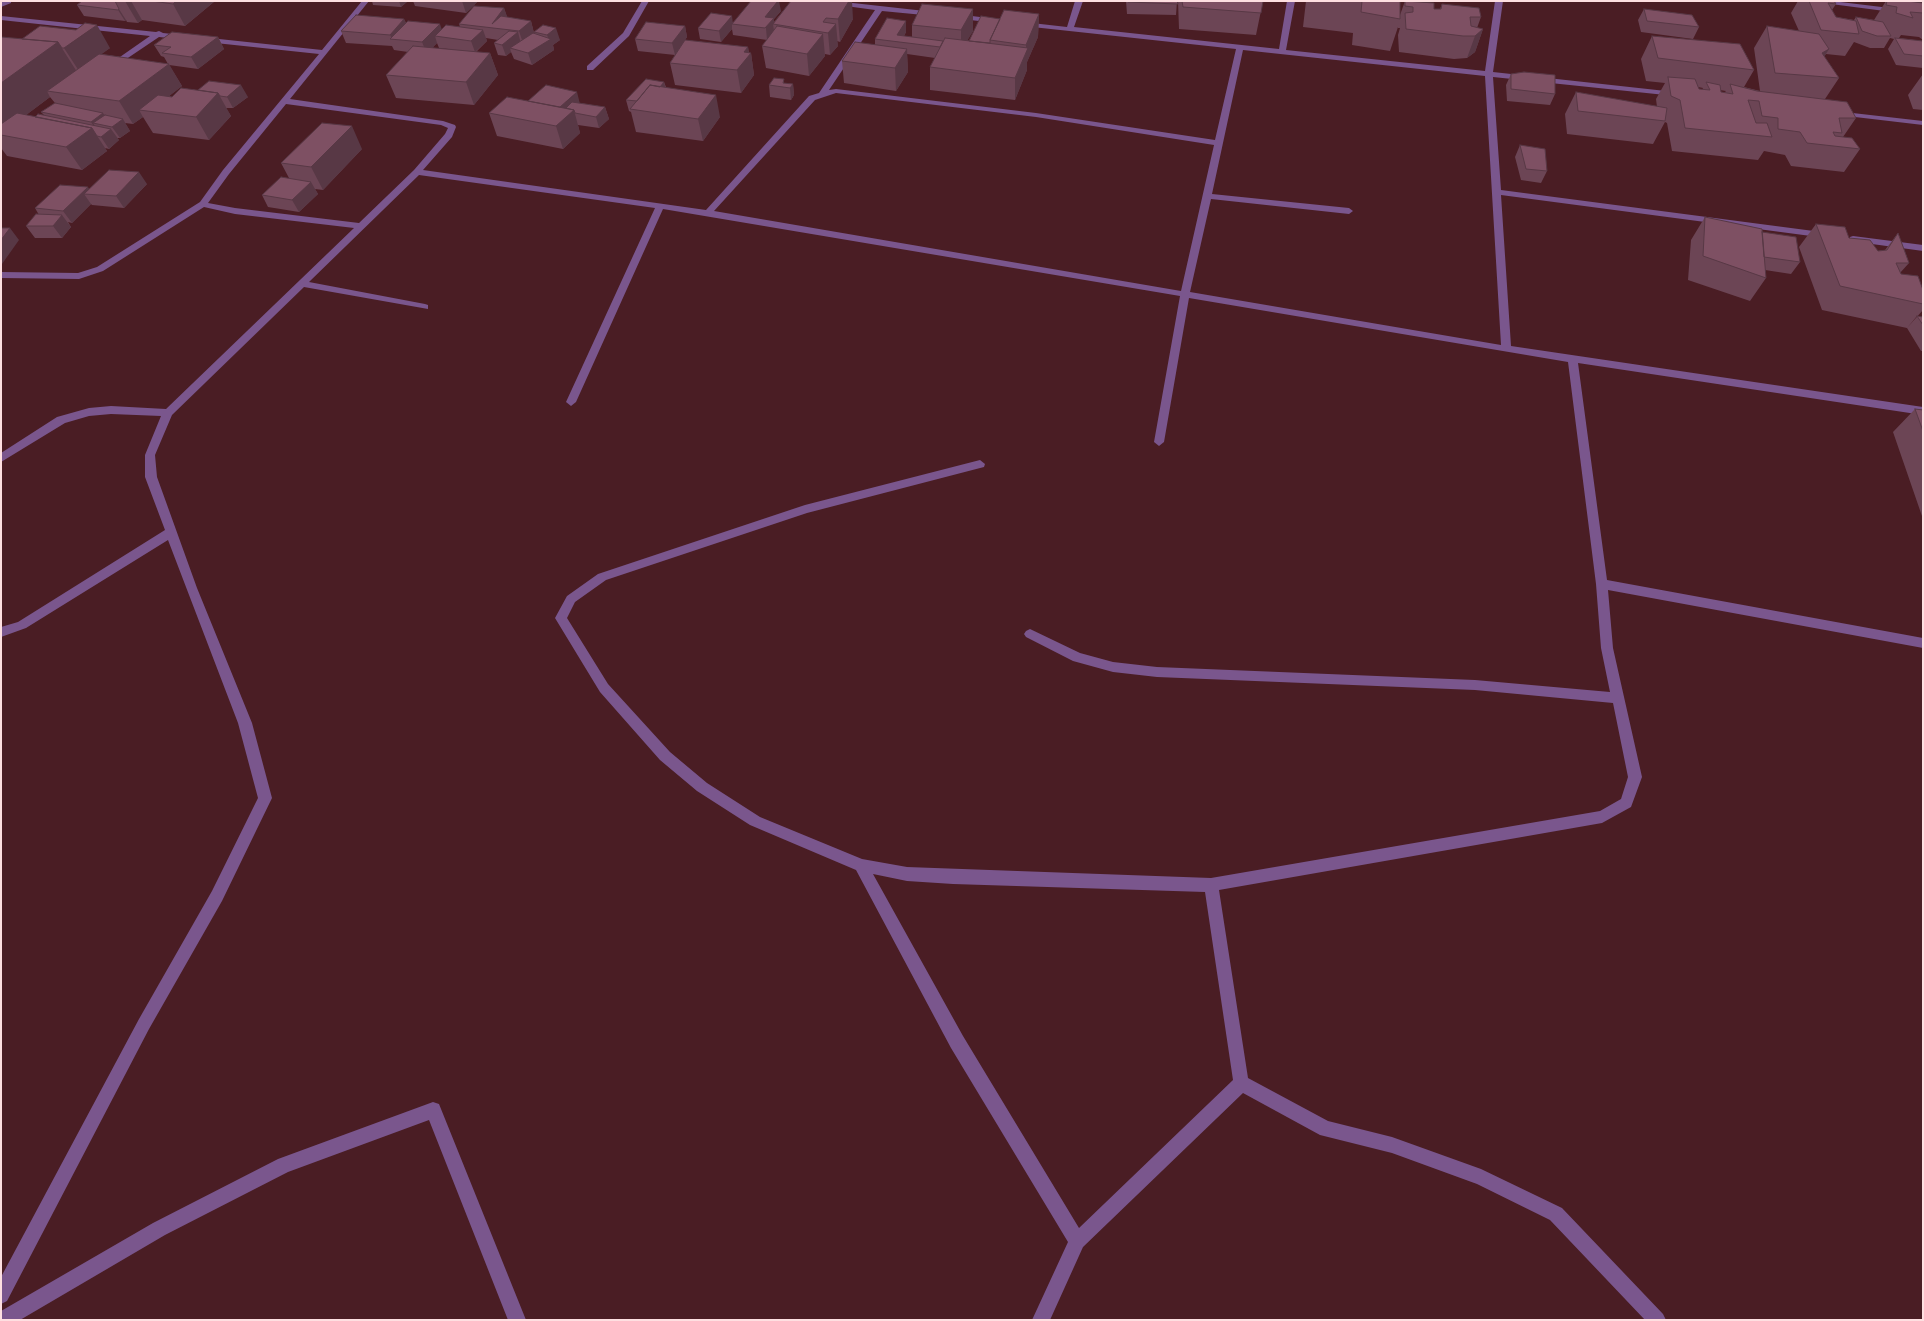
<!DOCTYPE html>
<style>
body{margin:0}
#map{position:relative;width:1924px;height:1321px;overflow:hidden;background:#4a1d24;font-family:Commissioner,sans-serif}
canvas{display:block}
.frame{position:absolute;inset:0;border:2px solid #fedfe1;pointer-events:none}
</style>
<div id="map">
<canvas width="1924" height="1321"></canvas>
<div class="frame"></div>
</div>
<script>
const ctx = document.querySelector('canvas').getContext('2d');
ctx.lineJoin = 'round';
function toPath(rows) {
  const path = new Path2D();
  for (const r of rows) {
    path.moveTo(r[0], r[1]);
    for (let i = 2; i < r.length; i += 2) path.lineTo(r[i], r[i + 1]);
  }
  return path;
}
function fillPath(path, color) {
  ctx.fillStyle = color;
  ctx.fill(path, 'evenodd');
}
function trace(path, color, width, dash) {
  ctx.strokeStyle = color;
  ctx.lineWidth = width;
  ctx.lineCap = dash ? 'butt' : 'round';
  ctx.setLineDash(dash || []);
  ctx.stroke(path);
}
const minor = toPath([
 [11,1,11,3,1,7,1,2,11,1],
 [362,1,369,1,290,99,443,121,455,125,456,127,452,137,423,170,706,210,809,96,819,93,875,10,809,1,835,1,934,12,938,14,934,16,882,11,829,90,836,89,1036,113,1215,140,1236,49,1023,26,1019,24,1023,22,1067,27,1075,1,1083,1,1074,27,1279,49,1287,1,1295,1,1286,50,1485,71,1495,1,1503,1,1493,72,1675,92,1679,94,1675,96,1493,77,1501,190,1829,233,1829,237,1826,238,1501,195,1511,346,1923,407,1923,415,1578,363,1607,580,1923,638,1923,648,1608,590,1613,648,1642,777,1631,807,1602,823,1219,890,1248,1078,1328,1121,1392,1137,1481,1169,1562,1208,1663,1314,1666,1320,1645,1320,1550,1220,1477,1184,1392,1153,1320,1135,1243,1093,1083,1247,1050,1320,1032,1320,1068,1242,951,1048,856,870,750,825,697,791,660,760,600,692,555,618,567,596,598,574,805,505,980,460,985,464,984,467,807,513,606,580,575,602,567,618,608,684,670,752,707,783,760,817,862,859,907,867,1211,878,1600,811,1621,799,1628,777,1613,703,1475,690,1157,677,1113,672,1073,661,1026,637,1024,634,1026,631,1030,629,1080,653,1113,662,1157,667,1475,680,1610,692,1601,648,1596,584,1568,362,1189,298,1164,442,1159,446,1154,442,1180,296,663,209,576,402,571,406,566,402,655,208,419,175,309,282,425,304,428,305,428,309,304,287,172,415,155,455,157,477,197,588,252,723,272,798,222,901,149,1029,7,1301,1,1304,1,1277,139,1019,212,891,258,798,238,723,168,540,26,628,1,637,1,627,18,622,165,530,145,477,145,455,161,416,111,414,89,416,65,423,1,462,1,453,57,417,89,408,111,406,166,409,354,228,235,214,204,207,103,271,79,279,1,278,1,272,78,273,97,267,200,202,223,170,319,54,159,37,110,70,107,70,107,66,150,36,1,20,1,16,156,32,159,31,163,33,322,50,362,1],
 [1243,50,1485,76,1501,345,1190,292,1211,199,1349,214,1353,211,1349,208,1212,194,1243,50],
 [836,93,1036,117,1214,145,1181,291,714,211,815,100,836,93],
 [286,104,441,125,448,128,445,134,414,170,359,223,235,208,208,203,229,174,286,104],
 [873,874,907,881,953,884,1205,892,1233,1080,1079,1228,963,1036,873,874],
 [642,1,649,1,629,36,593,70,587,70,587,66,623,33,642,1],
 [1808,1,1832,1,1923,12,1923,16,1808,1],
 [956,14,996,19,1000,21,996,23,953,18,953,14,956,14],
 [1835,111,1923,121,1923,125,1838,115,1835,115,1835,111],
 [1853,236,1923,245,1923,251,1850,241,1850,237,1853,236],
 [433,1102,439,1104,526,1320,508,1320,429,1120,288,1172,165,1235,20,1320,1,1320,1,1311,153,1223,278,1159,433,1102]
]);
const wall = toPath([
 [82,1,215,1,185,26,142,20,138,23,127,22,126,20,125,21,84,16,77,5],
 [372,1,408,1,401,7,373,5],
 [413,1,478,1,466,13,415,6],
 [791,1,853,19,840,42,837,41,838,46,830,55,825,54,825,56,809,76,766,68,762,46,767,40,733,35,732,29,721,42,700,39,698,28,733,22,781,11,774,19,774,22],
 [1126,1,1177,1,1176,15,1127,14],
 [1178,1,1263,1,1256,35,1179,29],
 [1306,1,1400,1,1400,15,1405,1,1434,9,1440,9,1442,4,1481,17,1477,28,1483,29,1475,52,1467,58,1454,59,1399,52,1398,35,1400,28,1398,28,1398,27,1390,51,1352,45,1353,33,1303,27],
 [1798,1,1834,1,1836,4,1832,10,1836,17,1854,20,1856,17,1874,20,1886,1,1907,1,1923,3,1923,40,1919,37,1901,35,1899,38,1923,41,1923,68,1896,65,1888,49,1894,39,1890,38,1884,48,1870,48,1854,42,1845,56,1826,54,1824,56,1839,78,1825,99,1856,118,1843,137,1860,149,1844,172,1791,166,1785,155,1764,151,1758,160,1672,151,1667,123,1665,122,1653,144,1567,134,1565,114,1576,92,1657,107,1656,99,1665,83,1646,81,1641,59,1652,36,1754,70,1744,87,1760,91,1754,48,1767,26,1799,31,1791,13],
 [1698,87,1703,88,1702,90,1699,89],
 [1720,90,1726,91,1725,92,1721,92],
 [504,8,507,17,531,21,534,33,533,33,535,34,534,32,543,25,560,40,553,45,554,50,532,65,514,59,511,52,506,56,498,55,494,43,498,40,486,38,487,41,476,52,490,53,498,75,474,105,396,98,386,75,408,52,394,50,392,46,346,43,341,31,404,19,406,23,442,30,460,27,459,24],
 [437,43,439,48,457,50,432,48],
 [973,9,973,31,967,40,969,41,1000,19,1039,14,1038,37,1027,62,1027,70,1015,100,930,90,930,67,935,58,907,54,908,72,896,91,844,83,842,61,875,45,875,39,906,21,906,32,904,36,912,37,912,25],
 [1644,9,1699,27,1693,39,1641,32,1638,20],
 [685,26,687,37,685,40,748,47,749,53,751,53,754,75,741,93,675,85,670,63,675,55,638,51,635,39],
 [1,37,110,48,101,54,168,64,164,57,161,56,154,45,218,37,224,49,198,69,169,65,182,86,169,96,172,97,181,88,248,97,233,108,226,108,231,116,209,140,153,133,143,117,133,124,125,123,130,131,120,138,117,138,119,140,109,149,105,148,107,151,82,170,7,156,1,148],
 [50,97,55,103,41,112,44,115,35,117,26,115],
 [1511,74,1555,94,1550,105,1507,101,1506,85],
 [1923,74,1923,110,1913,109,1908,95],
 [784,79,784,83,793,84,794,95,791,100,770,97,769,85],
 [664,82,666,87,720,117,703,141,636,132,631,112,629,111,626,100],
 [528,101,580,103,605,107,609,119,599,128,578,125,580,133,563,149,497,136,489,113],
 [1520,145,1547,171,1541,183,1521,180,1515,157],
 [362,149,323,190,315,189,318,194,299,212,268,207,262,195,289,178,281,163],
 [147,184,124,208,92,205,91,204,72,223,68,222,71,227,62,238,35,238,26,226,39,215,35,208,89,189],
 [1705,217,1762,232,1800,262,1791,274,1765,270,1766,278,1750,301,1688,280,1691,240],
 [1816,224,1878,251,1885,250,1898,233,1909,263,1900,273,1901,274,1922,288,1923,287,1923,310,1907,328,1822,310,1799,247],
 [1917,316,1923,317,1923,351,1921,351,1907,328],
 [1915,409,1923,410,1923,519,1893,432]
]);
const shadedWall = toPath([
 [125,1,131,1,142,20,138,23],
 [176,1,215,1,185,26,173,4],
 [399,1,408,1,401,7],
 [462,1,478,1,466,13],
 [778,1,779,1,781,11,774,19,774,24,773,24,774,31,767,40,765,17],
 [849,1,852,1,853,19,840,42,838,19],
 [504,8,508,19,492,24],
 [119,9,126,20,125,21,118,10],
 [973,9,973,31,961,52,961,30],
 [1039,14,1038,37,1027,62,1027,70,1015,100,1015,78,1026,53,1026,45],
 [732,16,733,24,732,24,732,29,721,42,719,31],
 [404,19,409,30,392,39,390,35],
 [531,21,534,33,523,43,519,31],
 [906,21,906,32,901,42,897,35],
 [440,24,444,36,435,36,437,43,427,54,422,42],
 [836,24,838,46,830,55,828,33],
 [97,25,110,48,79,71,64,48],
 [685,26,687,37,675,55,672,43],
 [556,28,560,40,553,45,554,50,532,65,528,53,549,40,547,35],
 [1483,29,1475,52,1467,58,1475,36],
 [483,30,487,41,475,52,471,41],
 [518,32,521,44,510,48,511,52,506,56,502,45],
 [823,34,825,56,809,76,807,54],
 [218,37,224,49,198,69,191,57],
 [58,42,79,75,47,91,50,97,1,134,1,83],
 [748,47,749,55,751,53,754,75,741,93,737,70,744,52],
 [907,49,908,72,896,91,895,68],
 [1829,49,1815,72,1822,53],
 [490,53,498,75,474,105,466,82],
 [169,64,182,86,150,111,139,110,143,117,133,124,119,101],
 [664,82,667,94,647,102],
 [793,84,794,95,791,100,790,88],
 [241,85,248,97,233,108,227,97],
 [577,92,580,104,556,111],
 [218,93,231,116,209,140,196,117],
 [716,95,720,117,703,141,698,119],
 [605,107,609,119,599,128,596,117],
 [574,110,580,133,563,149,556,126],
 [103,113,111,124,93,123,100,133,99,134,91,122],
 [123,119,130,131,120,138,112,127],
 [352,126,362,149,323,190,311,167],
 [92,128,107,151,82,170,66,147],
 [111,129,119,140,109,149,101,137],
 [139,172,147,184,124,208,116,196],
 [311,182,318,194,299,212,292,200],
 [88,187,92,194,84,194,91,204,72,223,63,211],
 [62,215,71,227,62,238,53,226],
 [10,228,19,240,2,264,1,263,1,240]
]);
const building = toPath([
 [82,1,115,1,119,9,118,10,77,5,82,1],
 [152,1,176,1,173,4,152,1],
 [751,1,778,1,765,17,774,18,765,28,732,24,751,1],
 [791,1,849,1,838,19,826,18,823,22,836,24,828,33,773,24,791,1],
 [1128,1,1177,1,1178,4,1128,2,1128,1],
 [1182,1,1263,1,1261,13,1183,7,1182,1],
 [1362,1,1400,1,1400,19,1361,12,1362,1],
 [1405,1,1434,3,1434,9,1441,9,1442,4,1479,8,1481,17,1470,17,1471,26,1483,29,1475,36,1463,36,1406,29,1405,13,1413,12,1413,7,1405,6,1405,1],
 [1809,1,1834,1,1836,4,1828,3,1836,17,1856,21,1859,34,1821,30,1809,1],
 [1887,1,1907,1,1923,3,1923,13,1910,12,1913,18,1896,13,1897,7,1886,5,1887,1],
 [922,4,973,9,961,30,912,25,922,4],
 [474,6,504,8,492,24,501,16,531,21,519,31,459,24,474,6],
 [1644,9,1692,15,1699,27,1647,21,1644,9],
 [1004,10,1039,14,1026,45,990,40,1004,10],
 [711,13,732,16,719,31,698,28,711,13],
 [356,15,404,19,390,35,341,31,356,15],
 [981,16,1000,19,990,40,990,43,969,41,981,16],
 [1856,17,1883,22,1891,36,1877,36,1862,31,1856,17],
 [887,18,906,21,897,35,943,41,940,47,875,39,887,18],
 [408,21,440,24,422,42,390,39,408,21],
 [646,22,685,26,672,43,635,39,646,22],
 [85,23,97,25,64,48,62,48,58,42,22,39,40,26,76,30,85,23],
 [446,25,483,30,471,41,435,36,446,25],
 [543,25,556,28,547,35,534,32,543,25],
 [777,26,823,34,807,54,762,46,777,26],
 [1767,26,1819,34,1829,49,1822,53,1839,78,1775,73,1767,26],
 [509,31,518,32,502,45,494,43,509,31],
 [172,32,218,37,191,57,162,53,171,47,154,45,172,32],
 [533,33,551,39,528,53,510,48,533,33],
 [1652,36,1740,44,1754,70,1658,58,1652,36],
 [1,37,58,42,1,83,1,37],
 [945,38,1028,48,1015,78,930,67,945,38],
 [1895,38,1923,41,1923,56,1904,54,1895,38],
 [685,40,748,47,744,52,751,53,737,70,670,63,685,40],
 [855,42,907,49,895,68,842,61,855,42],
 [413,46,490,53,466,82,386,75,413,46],
 [99,54,169,64,119,101,47,91,99,54],
 [1524,72,1555,75,1555,94,1511,89,1511,74,1524,72],
 [1668,77,1695,79,1699,89,1710,90,1706,82,1720,85,1721,92,1733,94,1730,84,1757,91,1847,102,1856,118,1839,118,1842,133,1833,132,1835,136,1852,138,1860,149,1807,143,1800,132,1778,129,1778,118,1762,116,1759,101,1748,100,1756,123,1767,123,1772,137,1685,128,1680,100,1671,96,1668,77],
 [774,78,784,79,783,83,793,84,790,88,769,85,774,78],
 [646,79,664,82,660,87,650,85,637,101,626,100,646,79],
 [209,81,241,85,227,97,220,96,218,93,198,90,209,81],
 [546,85,577,92,560,107,528,101,546,85],
 [650,85,716,95,698,119,630,109,650,85],
 [181,88,218,93,196,117,139,110,158,95,172,97,181,88],
 [1576,92,1667,108,1665,121,1578,111,1576,92],
 [507,97,574,110,556,126,489,113,507,97],
 [572,102,605,107,596,117,575,113,574,110,566,108,572,102],
 [55,103,103,113,91,122,41,112,55,103],
 [17,113,92,128,66,147,1,135,1,124,17,113],
 [38,114,111,129,101,137,97,136,92,128,35,117,38,114],
 [105,115,123,119,112,127,93,123,105,115],
 [322,123,352,126,311,167,281,163,322,123],
 [1520,145,1545,149,1547,171,1526,169,1520,145],
 [109,170,139,172,116,196,84,194,109,170],
 [281,177,311,182,292,200,262,195,281,177],
 [60,185,88,187,63,211,35,208,60,185],
 [36,214,62,215,53,226,26,226,36,214],
 [1705,217,1762,229,1766,278,1703,256,1705,217],
 [1816,224,1845,227,1849,238,1870,240,1878,251,1887,250,1898,233,1909,263,1896,263,1901,274,1918,276,1923,290,1923,304,1840,286,1816,224],
 [1,228,10,228,1,240,1,228],
 [1762,232,1796,237,1800,262,1764,257,1762,232],
 [1917,316,1923,317,1923,325,1917,316],
 [1915,409,1923,410,1923,431,1915,409]
]);
fillPath(minor, '#7a568d');
fillPath(wall, '#6c4555');
fillPath(shadedWall, '#583845');
fillPath(building, '#7e5063');
trace(building, '#583845', 1);
</script>
